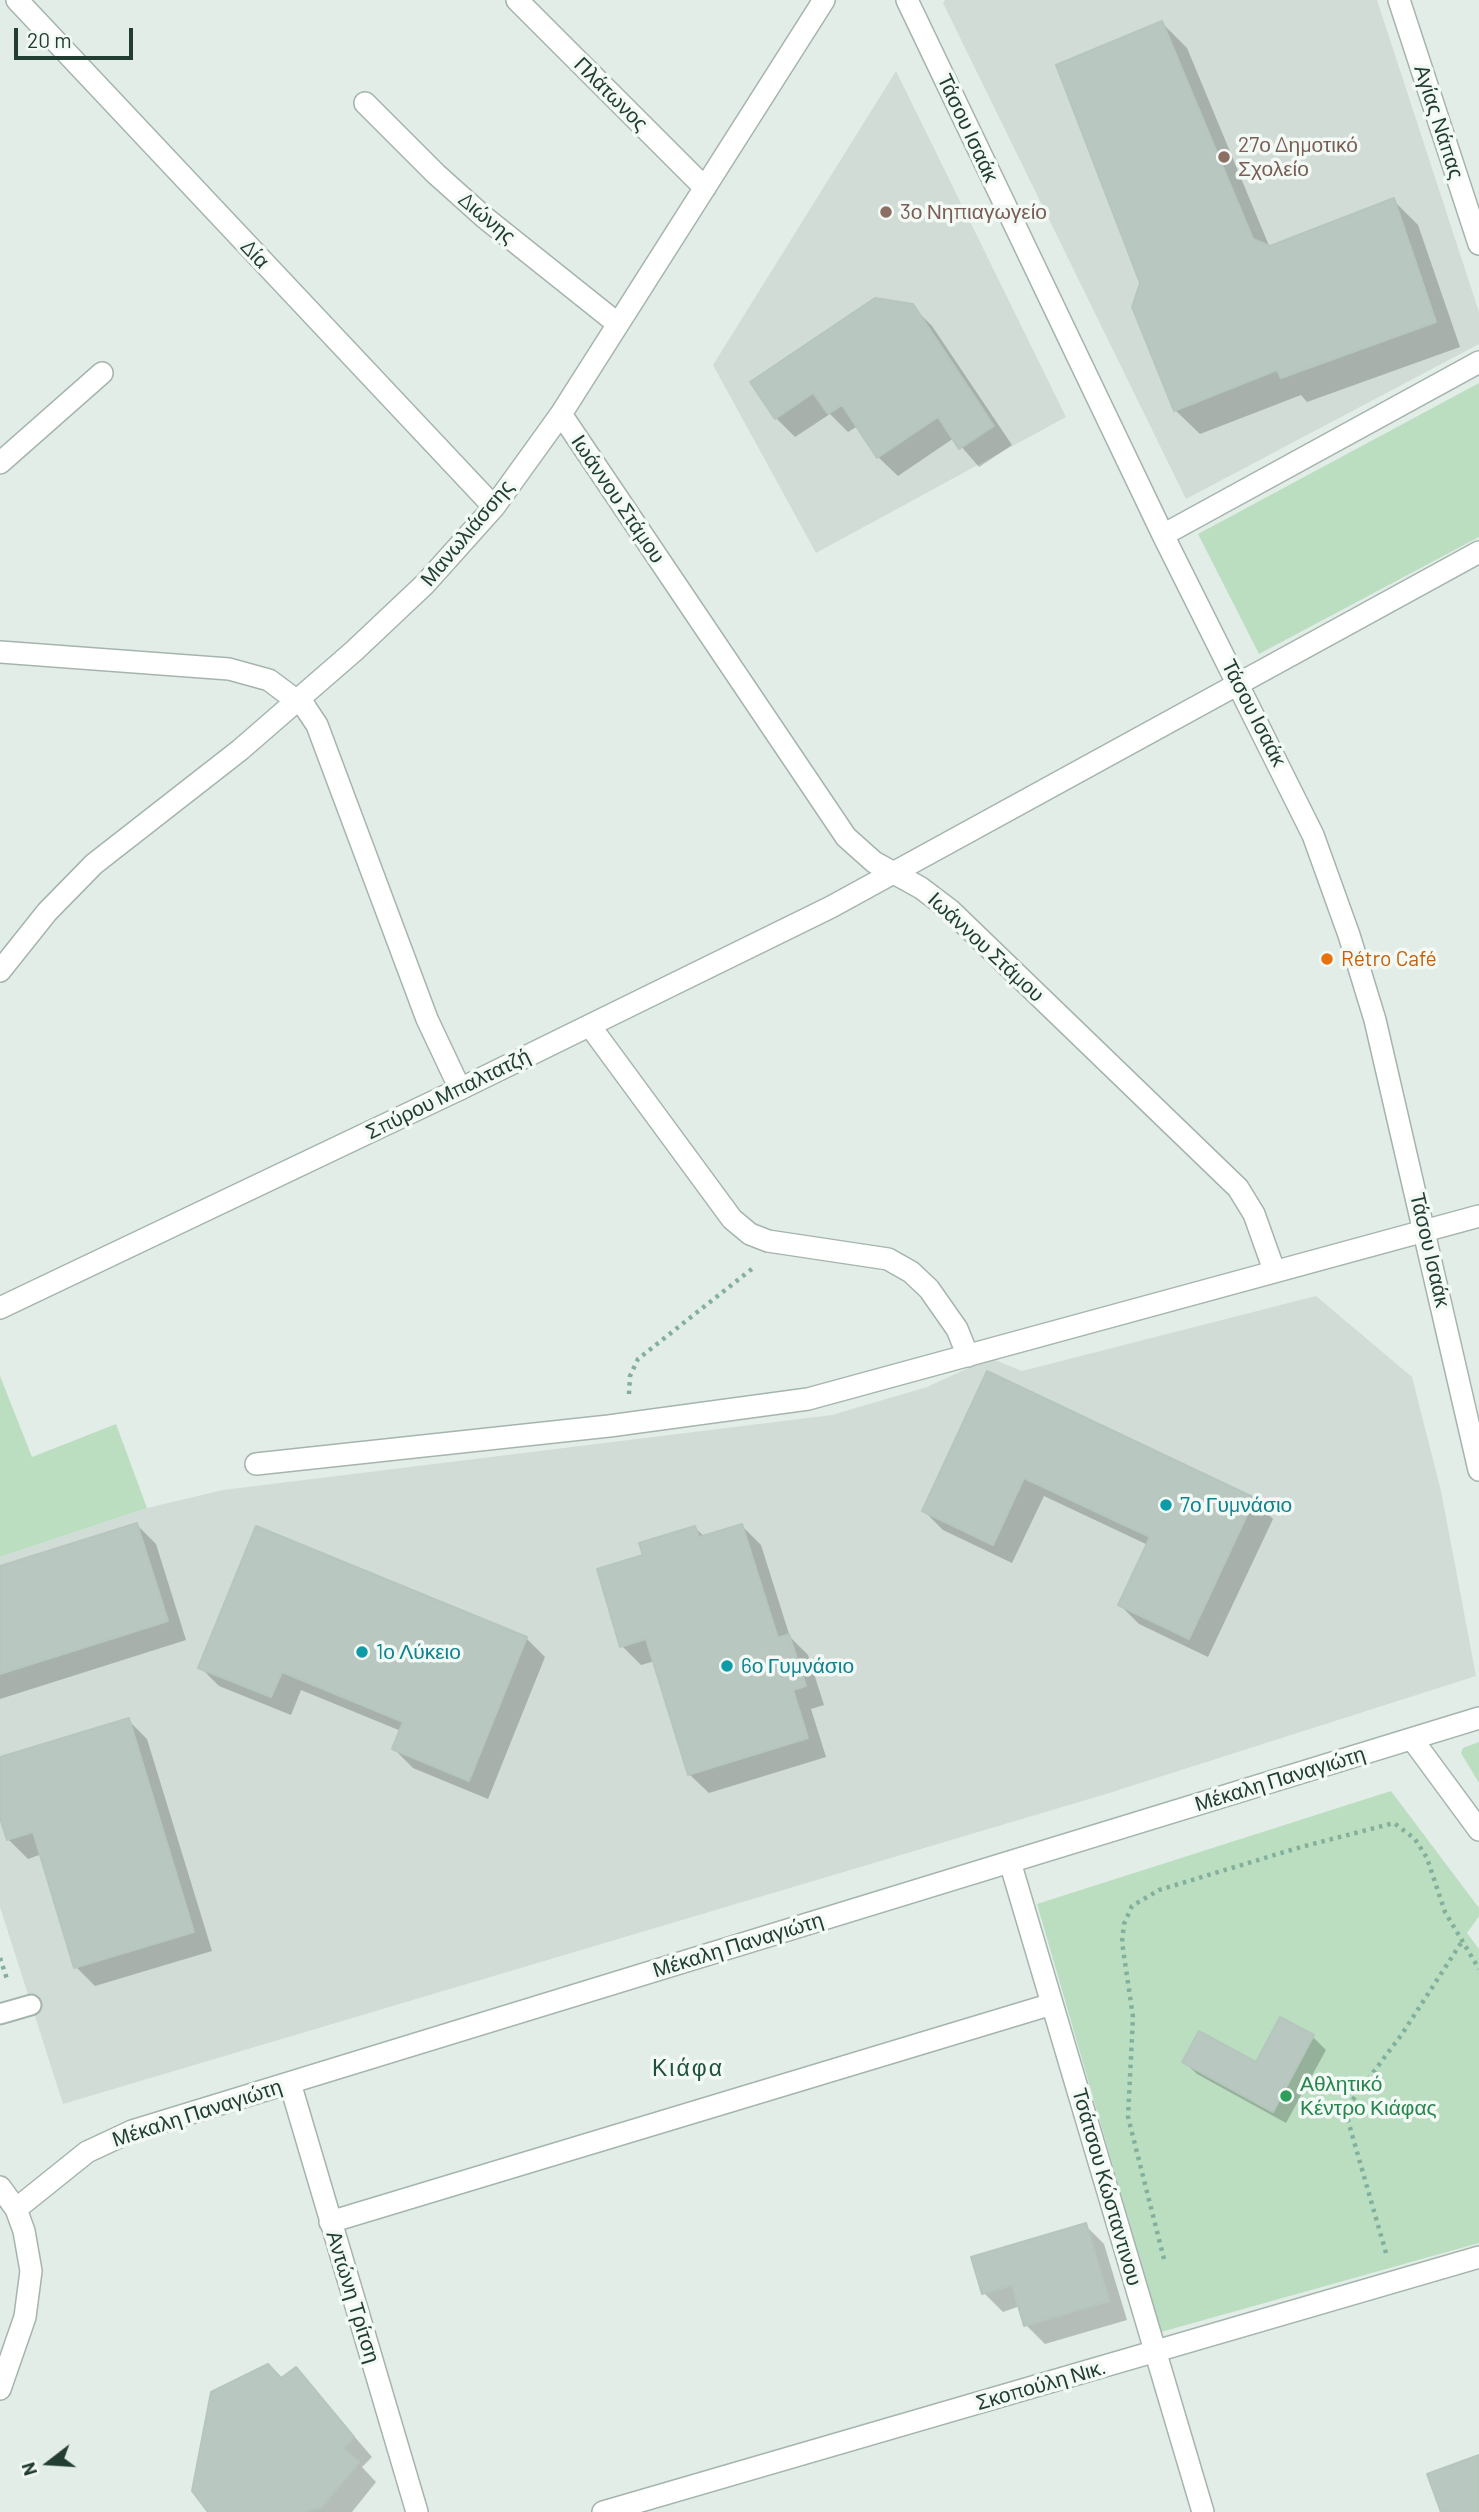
<!DOCTYPE html>
<meta charset="utf-8">
<style>
body{margin:0}
#map{position:relative;width:1479px;height:2512px;overflow:hidden;background:#e2ede7;font-family:Barlow,sans-serif}
canvas{display:block}
.north{position:absolute;left:14px;top:2428px;width:70px;height:70px;-webkit-text-stroke:5px #f3f9f5;paint-order:stroke;rotate:253deg;font-size:19px;font-weight:700;line-height:28px;text-align:center;color:#223e33}
.north::after{content:'';display:block;margin:auto;width:24px;height:32px;background:#223e33;clip-path:polygon(50% 0,100% 100%,50% 72%,0 100%)}
.scale{position:absolute;left:14px;top:28px;width:119px;height:32px;box-sizing:border-box;border:4px solid #223e33;border-top:0;padding-left:9px;font-size:21px;line-height:24px;white-space:nowrap;color:#223e33;-webkit-text-stroke:5px #f3f9f5;paint-order:stroke}
</style>
<div id="map">
<canvas width="1479" height="2512"></canvas>
<div class="north">N</div>
<div class="scale">20 m</div>
</div>
<script>
const ctx = document.querySelector('canvas').getContext('2d');
ctx.lineJoin = 'round';
function fillPath(path, color) {
  ctx.fillStyle = color;
  ctx.fill(path, 'evenodd');
}
function toPath(rows) {
  const path = new Path2D();
  for (const r of rows) {
    path.moveTo(r[0], r[1]);
    for (let i = 2; i < r.length; i += 2) path.lineTo(r[i], r[i + 1]);
  }
  return path;
}
function trace(path, color, width, dash) {
  ctx.strokeStyle = color;
  ctx.lineWidth = width;
  ctx.lineCap = dash ? 'butt' : 'round';
  ctx.setLineDash(dash || []);
  ctx.stroke(path);
}
function write(font, color, halo, rows, align = 'center') {
  ctx.font = font + ' Barlow,sans-serif';
  ctx.lineWidth = 7;
  ctx.setLineDash([]);
  ctx.textBaseline = 'middle';
  ctx.strokeStyle = halo;
  ctx.fillStyle = color;
  for (const [text, x, y, turn = 0] of rows) {
    ctx.save();
    ctx.translate(x, y);
    ctx.rotate((+turn || 0) * Math.PI / 180);
    ctx.textAlign = isNaN(turn) ? turn : align;
    if (halo) ctx.strokeText(text, 0, 0);
    ctx.fillText(text, 0, 0);
    ctx.restore();
  }
}
const built = toPath([
 [945,0,1377,0,1479,312,1479,344,1186,499,943,3],
 [896,71,1066,417,816,553,713,365],
 [1316,1296,1412,1377,1441,1491,1476,1676,1106,1794,63,2104,0,1907,0,1557,147,1508,223,1490,832,1415,927,1387,990,1358,1022,1371]
]);
const green = toPath([
 [1479,383,1479,537,1259,654,1198,534],
 [0,1376,32,1457,116,1424,147,1508,0,1557],
 [1479,1742,1479,1783,1461,1753,1463,1748],
 [1391,1791,1479,1908,1479,1916,1467,1933,1479,1949,1479,2243,1161,2332,1037,1904]
]);
const shadow = toPath([
 [1162,23,1187,48,1270,248,1393,200,1418,225,1460,347,1307,402,1301,395,1200,434,1175,410,1141,283],
 [912,306,932,326,1012,445,979,467,954,438,898,476,878,457,858,426,848,432,830,414,795,437,776,418],
 [988,1374,1254,1500,1273,1519,1208,1657,1139,1624,1120,1605,1148,1545,1044,1496,1012,1563,943,1530,924,1511],
 [137,1525,156,1544,186,1640,0,1699,0,1567],
 [742,1526,761,1545,790,1637,808,1655,824,1705,811,1709,826,1757,709,1793,689,1774,655,1661,641,1665,622,1646,645,1556,695,1528,705,1537],
 [526,1638,545,1657,488,1799,413,1768,394,1749,401,1731,301,1690,291,1715,219,1686,200,1667],
 [128,1720,147,1739,212,1951,95,1986,76,1967,42,1854,28,1859,8,1839,0,1812,0,1759],
 [1281,2019,1313,2037,1326,2050,1286,2123,1197,2074,1184,2062,1257,2064],
 [1085,2225,1104,2244,1127,2320,1045,2344,1026,2325,1020,2306,1003,2312,984,2293],
 [296,2369,372,2457,362,2467,376,2482,352,2512,210,2512,281,2380]
]);
const building = toPath([
 [1162,21,1253,239,1270,246,1394,198,1436,322,1281,378,1277,370,1174,411,1132,307,1140,283,1056,65,1162,21],
 [875,298,913,304,994,426,959,449,938,417,877,458,842,405,828,414,813,393,775,419,750,382,875,298],
 [987,1371,1255,1498,1189,1639,1118,1605,1150,1537,1024,1478,993,1545,922,1511,987,1371],
 [137,1523,168,1621,0,1674,0,1566,137,1523],
 [742,1524,778,1638,789,1634,806,1686,793,1690,808,1738,688,1775,646,1639,620,1647,597,1569,643,1555,639,1543,695,1526,699,1537,742,1524],
 [256,1526,527,1637,469,1781,392,1749,403,1722,282,1672,271,1697,198,1668,256,1526],
 [129,1718,194,1932,74,1968,33,1832,7,1840,0,1818,0,1757,129,1718],
 [1280,2017,1314,2035,1273,2112,1182,2062,1199,2031,1256,2062,1280,2017],
 [1086,2223,1109,2301,1024,2326,1012,2285,982,2294,971,2257,1086,2223],
 [268,2364,281,2378,296,2367,354,2437,343,2448,359,2462,321,2507,304,2512,208,2512,192,2491,211,2392,268,2364],
 [1479,2455,1479,2512,1441,2512,1427,2474,1479,2455]
]);
const path = toPath([
 [629,1394,630,1376,638,1359,753,1268],
 [0,1958,8,1982],
 [1386,2253,1345,2110,1402,2034,1461,1943],
 [1164,2259,1128,2117,1133,2017,1122,1942,1124,1924,1132,1906,1159,1890,1301,1847,1394,1823,1415,1839,1427,1858,1445,1912,1479,1969]
]);
const service = toPath([
 [0,2014,31,2005]
]);
const pedestrian = toPath([
 [305,707,317,725,427,1019,460,1089]
]);
const minor = toPath([
 [17,0,494,507],
 [517,0,705,188],
 [907,0,1163,535,1313,835,1349,935,1375,1020,1479,1470],
 [1399,0,1479,244],
 [365,103,436,174,484,217,618,324],
 [561,414,846,837,874,862,921,888,950,910,1238,1188,1254,1214,1274,1270],
 [0,463,102,373],
 [1163,535,1479,362],
 [0,652,229,669,269,680,305,707],
 [0,971,47,912,94,864,240,750,354,651,425,584,494,507,561,414,824,0],
 [590,1026,732,1219,750,1234,768,1241,888,1259,911,1272,929,1289,957,1329,968,1356],
 [0,1308,460,1089,831,907,1479,552],
 [256,1464,609,1426,808,1399,1479,1216],
 [1412,1739,1479,1830],
 [1010,1862,1203,2512],
 [290,2083,417,2512],
 [0,2187,16,2209,24,2231,31,2271,25,2317,0,2389],
 [16,2209,87,2152,132,2131,1479,1718],
 [330,2222,1052,2004],
 [603,2512,1479,2257]
]);
const markers = [
 [1224,157,7,"#8d6e63"],
 [886,212,7,"#8d6e63"],
 [1327,959,7,"#e8710a"],
 [1166,1505,7,"#0f9aa8"],
 [362,1652,7,"#0f9aa8"],
 [727,1666,7,"#0f9aa8"],
 [1286,2096,7,"#2e9e5b"]
];
const streetNames = [
 ["Πλάτωνος",611,94,45],
 ["Αγίας Νάπας",1439,122,72],
 ["Τάσου Ισαάκ",968,128,65],
 ["Διώνης",487,218,40],
 ["Δία",255,254,47],
 ["Ιωάννου Στάμου",618,499,56],
 ["Μανωλιάσσης",467,533,-50],
 ["Τάσου Ισαάκ",1254,713,63],
 ["Ιωάννου Στάμου",986,947,43],
 ["Σπύρου Μπαλτατζή",448,1094,-26],
 ["Τάσου Ισαάκ",1430,1250,77],
 ["Μέκαλη Παναγιώτη",1280,1779,-17],
 ["Μέκαλη Παναγιώτη",738,1945,-17],
 ["Μέκαλη Παναγιώτη",197,2113,-18],
 ["Τσάτσου Κώσταντινου",1107,2187,74],
 ["Αντώνη Τρίτση",353,2297,73],
 ["Σκοπούλη Νικ.",1041,2385,-16]
];
const educationNames = [
 ["27ο Δημοτικό",1238,145],
 ["Σχολείο",1238,169],
 ["3ο Νηπιαγωγείο",900,212]
];
const foodNames = [
 ["Rétro Café",1341,959]
];
const cultureNames = [
 ["7ο Γυμνάσιο",1180,1505],
 ["1ο Λύκειο",376,1652],
 ["6ο Γυμνάσιο",741,1666]
];
const leisureNames = [
 ["Αθλητικό",1300,2084],
 ["Κέντρο Κιάφας",1300,2108]
];
const neighbourhoodNames = [
 ["Κιάφα",688,2068]
];
fillPath(built, '#d1dcd6');
fillPath(green, '#bbdec1');
fillPath(shadow, '#0003');
fillPath(building, '#b8c7c0');
trace(building, '#b5c6bd', 2);
trace(service, '#a5b5ad', 23);
trace(pedestrian, '#a5b5ad', 24);
trace(minor, '#a5b5ad', 24);
trace(path, '#83b09d', 4.5, [3.5, 5]);
trace(service, '#fff', 19);
trace(pedestrian, '#fff', 21);
trace(minor, '#fff', 21);
for (const [x, y, r, color] of markers) {
  const dot = new Path2D();
  dot.arc(x, y, r, 0, 2 * Math.PI);
  ctx.fillStyle = color;
  ctx.fill(dot);
  trace(dot, '#f3f9f5', 2.5);
}
write('21px', '#223e33', '#f3f9f5', streetNames);
write('21px', '#785e54', '#f3f9f5', educationNames, 'left');
write('21px', '#c56008', '#f3f9f5', foodNames, 'left');
write('21px', '#0d838f', '#f3f9f5', cultureNames, 'left');
write('21px', '#27864d', '#f3f9f5', leisureNames, 'left');
ctx.letterSpacing = '2px';
write('23px', '#1e503f', '#f3f9f5', neighbourhoodNames);
ctx.letterSpacing = '0px';
</script>
